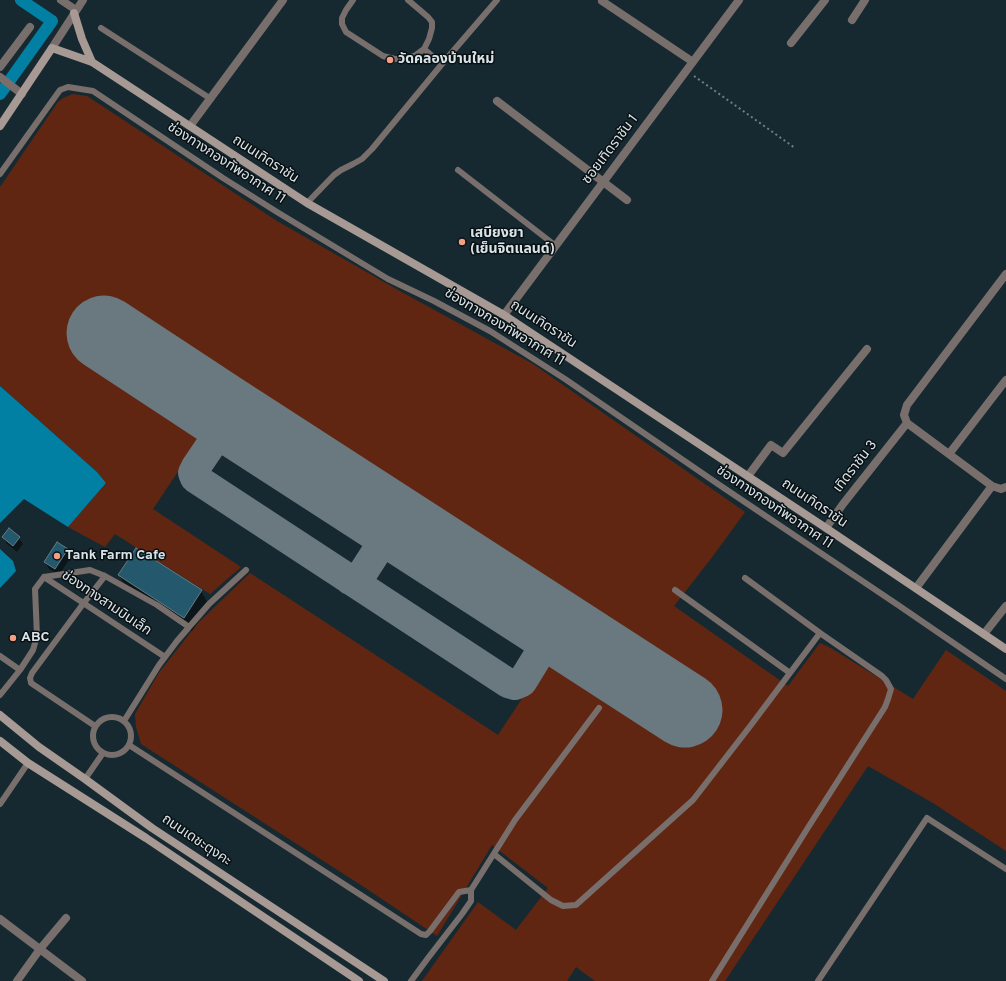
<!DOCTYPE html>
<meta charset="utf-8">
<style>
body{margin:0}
canvas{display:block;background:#172930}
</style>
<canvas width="1006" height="981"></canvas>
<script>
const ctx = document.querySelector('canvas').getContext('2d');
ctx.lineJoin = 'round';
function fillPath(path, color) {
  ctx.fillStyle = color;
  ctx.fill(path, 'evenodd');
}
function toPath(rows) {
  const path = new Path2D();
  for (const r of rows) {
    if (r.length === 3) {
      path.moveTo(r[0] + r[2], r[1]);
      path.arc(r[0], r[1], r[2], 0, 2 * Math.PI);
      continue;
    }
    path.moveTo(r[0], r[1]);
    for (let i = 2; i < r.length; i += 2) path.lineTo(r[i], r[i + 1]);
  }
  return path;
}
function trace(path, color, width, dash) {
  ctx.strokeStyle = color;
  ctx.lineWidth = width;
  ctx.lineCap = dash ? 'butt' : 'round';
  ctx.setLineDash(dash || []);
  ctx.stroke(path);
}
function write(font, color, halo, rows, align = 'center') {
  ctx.font = font + ' Overpass,"Noto Sans Thai",sans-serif';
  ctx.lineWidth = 3;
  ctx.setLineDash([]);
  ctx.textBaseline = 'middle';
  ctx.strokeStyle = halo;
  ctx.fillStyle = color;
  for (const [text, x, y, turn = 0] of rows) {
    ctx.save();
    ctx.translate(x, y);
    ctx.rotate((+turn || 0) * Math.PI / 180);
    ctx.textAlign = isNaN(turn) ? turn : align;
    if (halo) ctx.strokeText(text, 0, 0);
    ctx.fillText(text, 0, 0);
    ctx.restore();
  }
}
const green = toPath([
 [73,94,87,96,277,221,398,290,533,364,745,512,713,556,674,606,788,686,820,643,829,647,913,699,946,650,1006,691,1006,851,933,803,868,766,725,981,595,981,576,967,567,981,422,981,478,902,516,930,548,888,492,845,437,936,364,887,141,744,136,727,135,714,158,674,198,623,250,573,498,735,554,650,679,730,702,697,109,312,86,345,209,425,153,509,241,567,210,594,115,534,105,547,68,527,106,483,97,472,0,386,0,187,58,102,63,98]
]);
const water = toPath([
 [0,386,97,472,106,483,68,527,24,499,0,523],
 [0,549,13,561,16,571,0,588]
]);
const shadow = toPath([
 [3,537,19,538,23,544,17,552,7,544],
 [58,544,68,550,71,557,59,575,49,569,45,562],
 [119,575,201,591,209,605,192,631,127,589]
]);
const canal = toPath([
 [0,94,52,21,21,0]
]);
const taxiway = toPath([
 [221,410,223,422,221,430,196,467,193,473,195,478,508,683,515,685,522,682,549,638,552,635,566,633],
 [350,580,362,574,389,532,402,527]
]);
const runway = toPath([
 [104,333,221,410,685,710]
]);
const building = toPath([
 [9,528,20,537,13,546,2,537,9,528],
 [57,542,68,549,55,569,44,562,57,542],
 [136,548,202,590,184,618,118,575,136,548]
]);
const path = toPath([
 [694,76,795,148]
]);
const lane = toPath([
 [353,0,346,10,342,18,342,24,346,32,383,56,395,59,406,59,416,55,424,49],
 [408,0,428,17,432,22,432,28,429,39,424,49,442,64],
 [101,28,211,99],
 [458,170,556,246],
 [0,174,60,90,68,87,93,91,223,178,277,212,388,279,434,301,490,331,565,379,718,484,898,605,1006,679],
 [307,203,334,175,341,170,353,164,362,159,372,149,442,64,497,0],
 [44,577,90,570,105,576,157,605,189,627],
 [745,578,820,633],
 [675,590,790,673],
 [0,656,20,670],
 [0,695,20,670,33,650,37,636,35,589,44,577,165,657],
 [112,736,19],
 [124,721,159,665,177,641,209,604,246,570],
 [95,726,31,683,30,678,32,673,83,604,105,576],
 [129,745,421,934,426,935,430,931,459,892,471,890,515,820,599,708],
 [85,779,103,753],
 [0,804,28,763],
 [494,854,551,900,563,906,576,905,693,800,751,725,820,633,882,676,886,680,891,689,888,699,885,707,809,826,712,981],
 [411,981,428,958,462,914,471,901,471,890],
 [818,981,927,818,1006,869]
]);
const street = toPath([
 [61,0,76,10],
 [602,1,693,62],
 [852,20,865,0],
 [791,43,825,0],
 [52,48,83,0],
 [0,67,30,27],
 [0,77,22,94],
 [497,101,627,200],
 [190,126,283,0],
 [1006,274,907,405,904,415,907,423,992,486,1001,489,1006,487],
 [504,315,739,0],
 [949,454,1006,380],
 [748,476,771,445,783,453,867,349],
 [826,528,843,504,907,423],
 [916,588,992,486],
 [984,634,1006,606],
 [0,919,82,981],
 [17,981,40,949,66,918]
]);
const secondary = toPath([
 [74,13,82,39,92,62],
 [0,126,52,48,92,62,307,203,504,315,826,528,1006,649],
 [0,715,39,747,85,779,152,828,384,981],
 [0,741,28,763,146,838,359,981]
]);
const markers = [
 [390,60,4,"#f39f83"],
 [462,242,4,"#f39f83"],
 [57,556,4,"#f39f83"],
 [13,638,4,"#f39f83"]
];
const poiNames = [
 ["วัดคลองบ้านใหม่",398,60],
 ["เสบียงยา",470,234],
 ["(เย็นจิตแลนด์)",470,250],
 ["Tank Farm Cafe",65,556],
 ["ABC",21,638]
];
const streetNames = [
 ["ซอยเทิดราชัน 1",611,150,-53],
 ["ถนนเทิดราชัน",265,160,33],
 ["ช่องทางกองทัพอากาศ 11",226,164,33],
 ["ถนนเทิดราชัน",543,325,33],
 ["ช่องทางกองทัพอากาศ 11",504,328,31],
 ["เทิดราชัน 3",856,467,-52],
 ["ถนนเทิดราชัน",814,504,34],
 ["ช่องทางกองทัพอากาศ 11",774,508,34],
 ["ช่องทางสามบินเล็ก",106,604,34],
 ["ถนนเดชะตุงคะ",196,841,34]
];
fillPath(green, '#612611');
fillPath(water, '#0180a4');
fillPath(shadow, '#0007');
trace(canal, '#0180a4', 12);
trace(taxiway, '#6a787f', 30);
trace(runway, '#6a787f', 75);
fillPath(building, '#24586c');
trace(building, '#677b84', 1);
trace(path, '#6f7e84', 2, [2, 3]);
trace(lane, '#786f6c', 6);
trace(street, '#786f6c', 8);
trace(secondary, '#a79994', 8);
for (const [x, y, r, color] of markers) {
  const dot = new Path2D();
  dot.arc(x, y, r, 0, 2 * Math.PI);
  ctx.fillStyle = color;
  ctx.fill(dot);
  trace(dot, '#091013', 1.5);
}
write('bold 14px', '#d9e4e9', '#091013', poiNames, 'left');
write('14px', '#d9e4e9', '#091013', streetNames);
</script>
